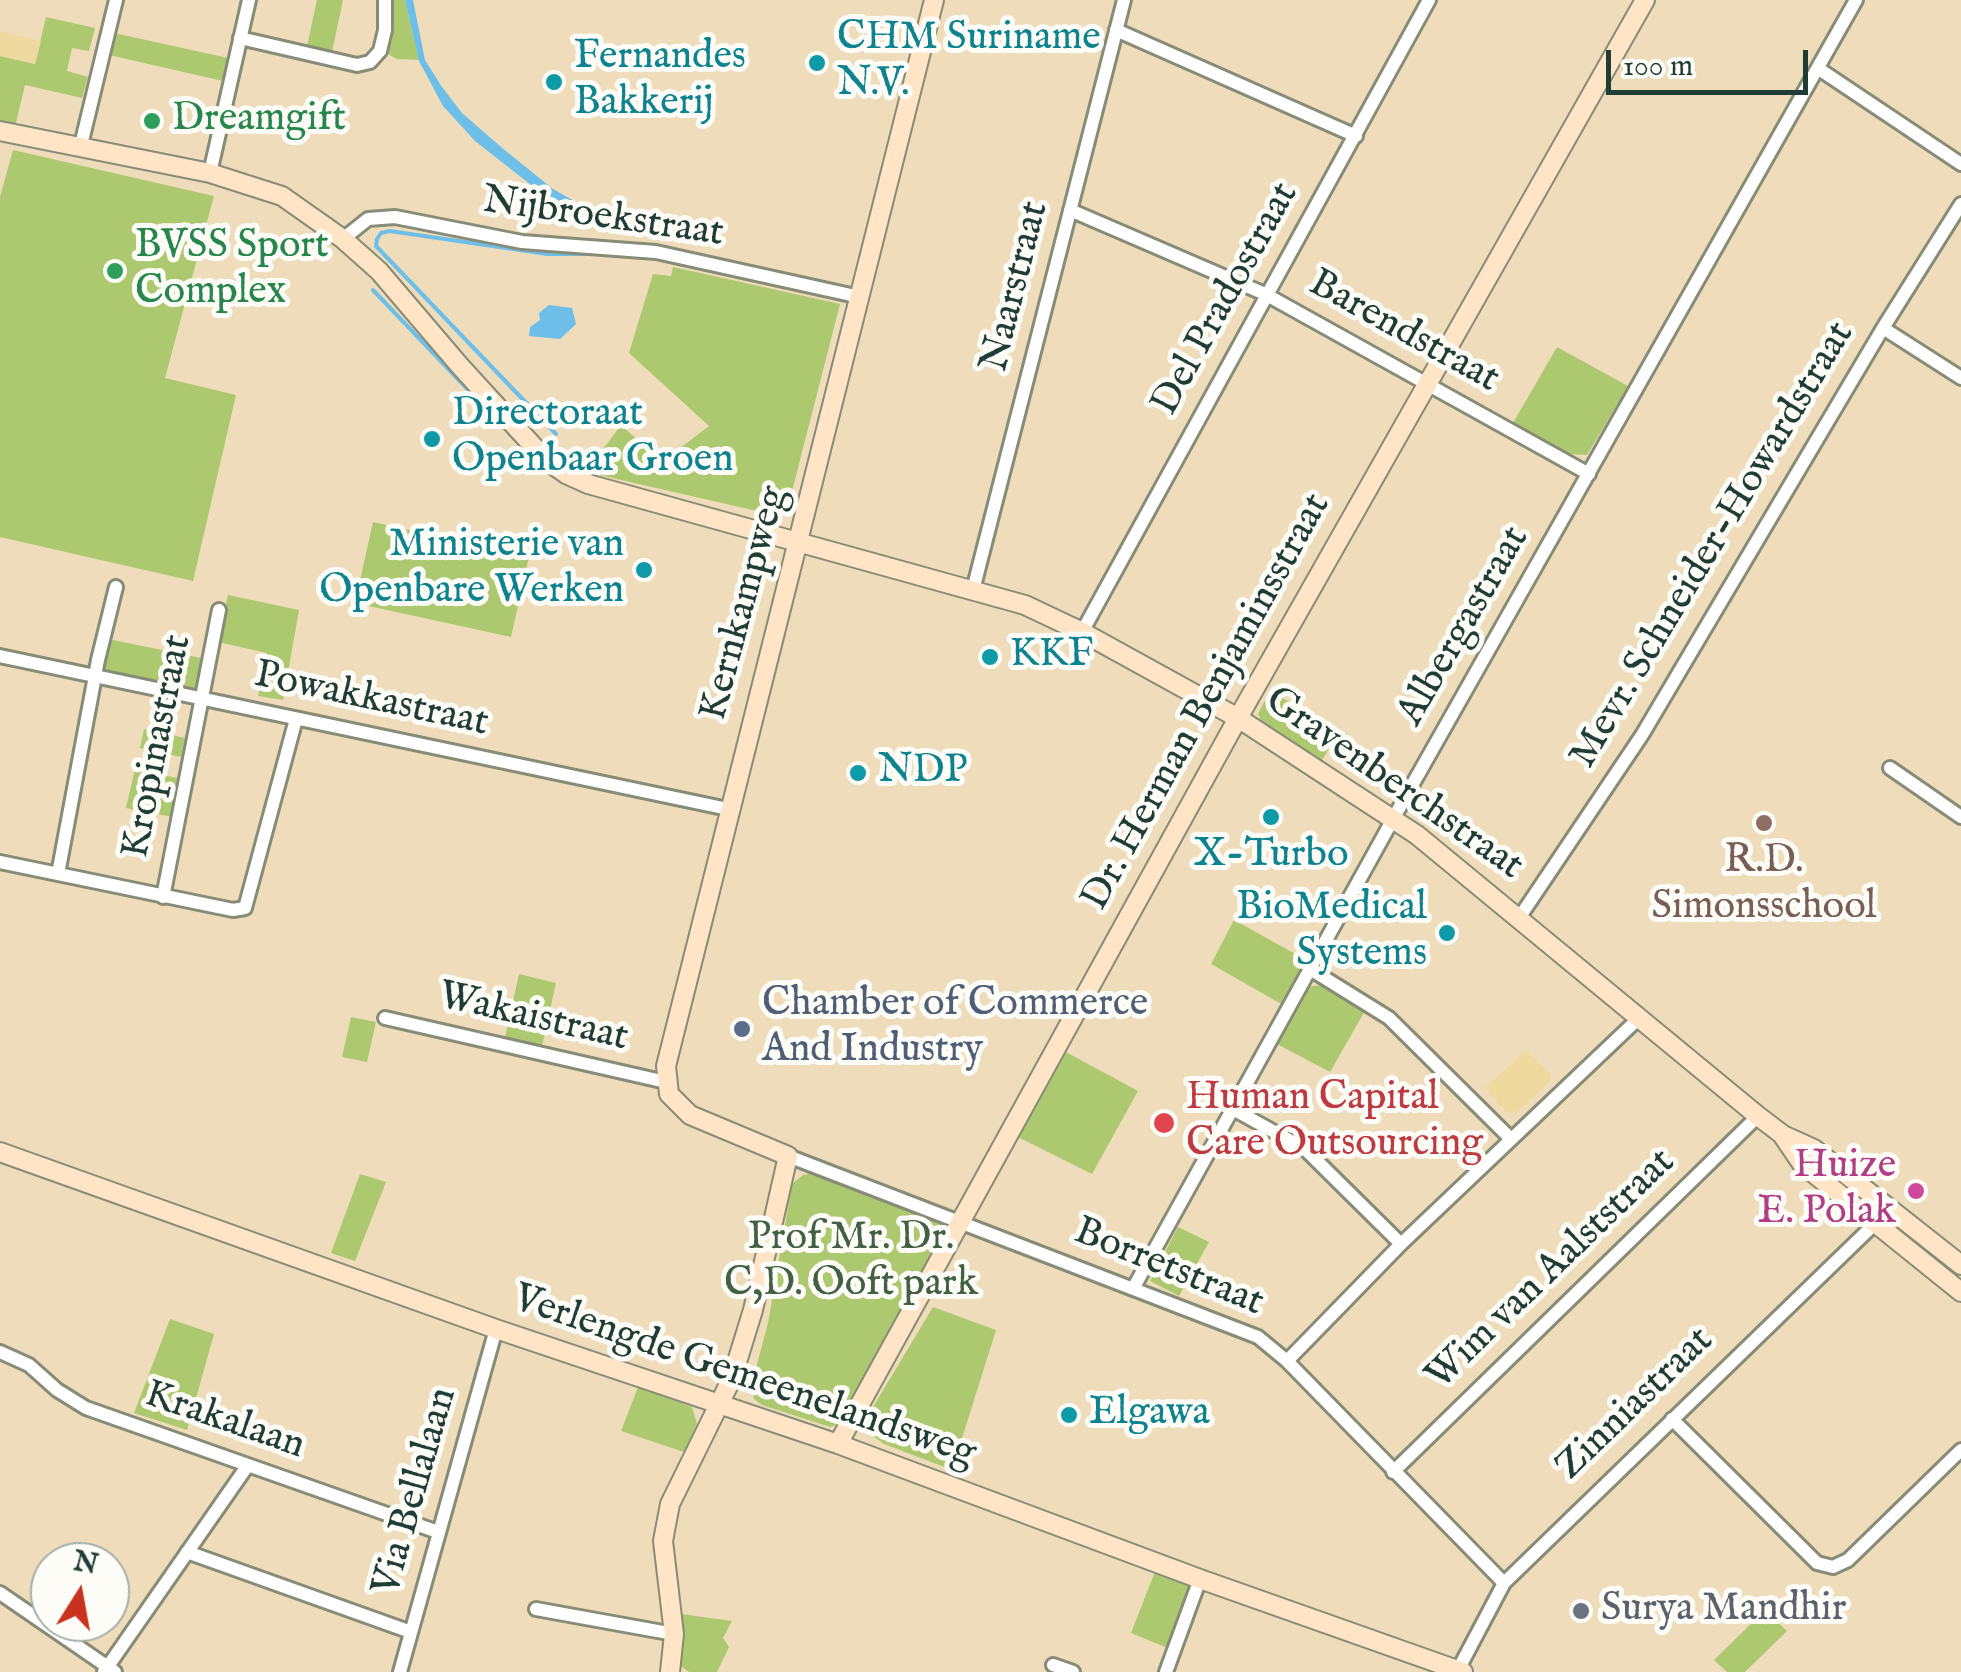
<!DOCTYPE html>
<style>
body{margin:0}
#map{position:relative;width:1961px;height:1672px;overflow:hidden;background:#efdcba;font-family:"IM FELL English",serif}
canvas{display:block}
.north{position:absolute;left:30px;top:1542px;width:100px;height:100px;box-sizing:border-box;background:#fdfcf7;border:2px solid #a4b0a9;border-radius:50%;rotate:11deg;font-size:28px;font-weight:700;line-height:40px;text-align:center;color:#1f3d34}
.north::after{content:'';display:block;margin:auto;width:35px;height:45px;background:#c8321e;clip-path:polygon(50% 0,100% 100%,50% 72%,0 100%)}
.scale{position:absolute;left:1606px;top:50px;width:202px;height:45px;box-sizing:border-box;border:5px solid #1f3d34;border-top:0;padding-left:12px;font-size:30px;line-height:35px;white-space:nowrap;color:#1f3d34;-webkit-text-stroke:8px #fdfcf7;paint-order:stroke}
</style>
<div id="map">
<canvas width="1961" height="1672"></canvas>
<div class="north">N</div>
<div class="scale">100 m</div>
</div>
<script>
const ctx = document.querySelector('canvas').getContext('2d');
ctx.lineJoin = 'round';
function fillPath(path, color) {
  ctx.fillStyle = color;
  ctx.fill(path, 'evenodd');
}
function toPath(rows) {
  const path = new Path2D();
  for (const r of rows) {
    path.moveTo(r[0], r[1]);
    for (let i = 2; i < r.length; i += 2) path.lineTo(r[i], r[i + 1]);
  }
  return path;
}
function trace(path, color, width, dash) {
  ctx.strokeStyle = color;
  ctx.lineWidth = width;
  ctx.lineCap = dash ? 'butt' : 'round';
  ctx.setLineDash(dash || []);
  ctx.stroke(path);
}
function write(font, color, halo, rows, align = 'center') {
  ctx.font = font + ' "IM FELL English",serif';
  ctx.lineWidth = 10;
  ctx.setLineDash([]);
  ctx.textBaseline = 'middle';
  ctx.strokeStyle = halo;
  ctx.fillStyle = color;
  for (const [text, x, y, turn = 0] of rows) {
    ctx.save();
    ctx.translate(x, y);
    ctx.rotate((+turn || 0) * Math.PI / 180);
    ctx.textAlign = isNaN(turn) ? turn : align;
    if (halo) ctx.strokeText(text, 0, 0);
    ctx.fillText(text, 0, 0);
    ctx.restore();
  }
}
const green = toPath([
 [317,0,343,0,332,52,307,46],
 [391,0,405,0,419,60,397,59,386,53,393,29],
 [46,17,95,28,89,51,72,48,67,71,88,77,82,98,25,85,15,127,0,124,0,56,35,64],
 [114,33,228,58,223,81,109,55],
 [13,150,214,196,165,378,236,395,193,581,0,537,0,197],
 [673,267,840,304,790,499,787,510,779,516,586,472,621,425,662,462,709,426,629,353,653,274,671,276],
 [1557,347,1628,386,1587,455,1569,454,1513,423],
 [373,522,529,557,511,637,355,603],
 [228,595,299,610,283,700,258,696,267,653,218,642],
 [108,639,206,659,199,690,105,673,103,665],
 [1270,691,1340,730,1321,762,1263,724,1258,714],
 [144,729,185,738,181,757,140,748],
 [135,769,182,779,173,817,126,808],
 [1234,920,1308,961,1283,1005,1211,964],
 [519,974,556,983,541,1050,504,1042],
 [1324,985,1366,1009,1330,1072,1275,1043,1305,991,1312,986],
 [351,1017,376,1022,367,1062,342,1057],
 [1064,1051,1138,1091,1092,1174,1016,1136],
 [816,1173,935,1218,944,1229,946,1240,842,1423,830,1427,762,1405,754,1399,751,1387,768,1323,792,1184,803,1175],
 [360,1174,386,1182,355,1261,331,1253],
 [1178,1227,1209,1242,1179,1296,1150,1281],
 [933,1307,996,1330,952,1470,884,1444,873,1436,870,1422,873,1407],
 [170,1319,214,1334,187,1430,134,1413],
 [638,1387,692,1407,697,1424,684,1452,621,1431],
 [1156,1569,1194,1584,1170,1649,1131,1633],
 [1765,1610,1787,1631,1745,1672,1727,1672,1714,1660],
 [681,1614,732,1621,723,1638,729,1647,717,1672,689,1672,678,1664]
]);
const sand = toPath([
 [0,31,41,41,35,64,0,56],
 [1526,1050,1550,1073,1551,1080,1516,1113,1506,1112,1485,1088]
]);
const water = toPath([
 [405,0,413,0,425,60,442,87,462,113,501,147,553,189,576,202,580,209,572,217,475,141,443,106,419,61],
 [549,305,572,308,576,324,560,339,529,336,530,327,540,320,539,313]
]);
const stream = toPath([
 [373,290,498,421],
 [508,432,522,446],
 [556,434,376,246,377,239,381,233,390,231,547,254,586,254]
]);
const street = toPath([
 [1116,30,1356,136],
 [240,38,357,65,370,62,380,51,385,30,385,0],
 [1819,69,1961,164],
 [81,145,116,0],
 [210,173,249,0],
 [1070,210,1265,294,1589,474],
 [343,239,368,219,395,217,522,242,656,252,860,297],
 [1883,328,1961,378],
 [973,590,1124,0],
 [1082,632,1429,0],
 [0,656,728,809],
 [1890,768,1961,817],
 [0,862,233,910,245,908,296,719],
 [58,874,98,660,116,587],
 [163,897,219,610],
 [1519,918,1642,735,1883,328,1961,204],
 [1310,969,1389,1018,1511,1139],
 [385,1018,666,1082],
 [1233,1109,1305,1149,1401,1244],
 [788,1156,1258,1337,1287,1361,1504,1583],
 [1134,1287,1393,819,1856,0],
 [0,1352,29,1365,57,1390,86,1408,438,1532],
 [1287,1361,1401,1244,1638,1019],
 [1672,1419,1817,1563,1833,1567,1848,1560,1961,1450],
 [1393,1472,1758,1116],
 [187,1552,411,1632],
 [0,1593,115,1672],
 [536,1609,674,1634],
 [1053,1665,1073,1672],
 [1458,1670,1504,1583,1890,1209],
 [104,1672,248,1465],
 [400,1672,496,1329],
 [1166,1672,1200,1579]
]);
const secondary = toPath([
 [0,131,210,173,282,196,343,239,379,271,460,366,546,460,566,474,588,484,1025,605,1082,632,1238,718,1417,835,1758,1116,1783,1135,1814,1149,1961,1265],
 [1783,1136,1802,1164,1961,1292],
 [0,1152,496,1329,838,1444,1200,1579,1463,1672],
 [838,1444,1238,718,1645,0],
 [670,1672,674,1634,663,1541,670,1504,732,1378,753,1310,788,1156,690,1115,669,1094,666,1066,934,0]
]);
const markers = [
 [817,63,10,"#0f9aa8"],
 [554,82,10,"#0f9aa8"],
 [152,121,10,"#2e9e5b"],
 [115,271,10,"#2e9e5b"],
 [432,439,10,"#0f9aa8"],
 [644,570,10,"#0f9aa8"],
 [990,657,10,"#0f9aa8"],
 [858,773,10,"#0f9aa8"],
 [1271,817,10,"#0f9aa8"],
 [1764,823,10,"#8d6e63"],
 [1447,933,10,"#0f9aa8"],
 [742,1029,10,"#5c6f8a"],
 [1164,1123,12,"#e0444e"],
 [1916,1191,10,"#d1479c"],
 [1069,1415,10,"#0f9aa8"],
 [1581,1611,10,"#6b7280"]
];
const cultureNames = [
 ["CHM Suriname",837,40],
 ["N.V.",837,86],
 ["Fernandes",574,59],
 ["Bakkerij",574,105],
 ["Directoraat",452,416],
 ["Openbaar Groen",452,462],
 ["Ministerie van",624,547,"right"],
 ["Openbare Werken",624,593,"right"],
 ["KKF",1010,657],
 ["NDP",878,773],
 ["X-Turbo",1271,857,"center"],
 ["BioMedical",1427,910,"right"],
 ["Systems",1427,956,"right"],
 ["Elgawa",1089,1415]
];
const leisureNames = [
 ["Dreamgift",172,121],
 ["BVSS Sport",135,248],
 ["Complex",135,294]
];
const streetNames = [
 ["Nijbroekstraat",603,219,8],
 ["Naarstraat",1017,287,-76],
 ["Del Pradostraat",1227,300,-61],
 ["Barendstraat",1403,333,29],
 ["Mevr. Schneider-Howardstraat",1714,546,-59],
 ["Kernkampweg",746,604,-75],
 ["Albergastraat",1465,627,-60],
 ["Powakkastraat",371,701,12],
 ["Dr. Herman Benjaminsstraat",1208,703,-61],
 ["Kropinastraat",159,747,-79],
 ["Gravenberchstraat",1393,785,35],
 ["Wakaistraat",533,1019,13],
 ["Borretstraat",1168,1269,22],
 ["Wim van Aalststraat",1552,1271,-44],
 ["Verlengde Gemeenelandsweg",744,1378,19],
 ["Zinniastraat",1636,1405,-44],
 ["Krakalaan",224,1422,19],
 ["Via Bellalaan",417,1492,-74]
];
const educationNames = [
 ["R.D.",1764,863],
 ["Simonsschool",1764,909]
];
const serviceNames = [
 ["Chamber of Commerce",762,1006],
 ["And Industry",762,1052]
];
const healthNames = [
 ["Human Capital",1186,1100],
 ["Care Outsourcing",1186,1146]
];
const hotelNames = [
 ["Huize",1896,1168],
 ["E. Polak",1896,1214]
];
const parkNames = [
 ["Prof Mr. Dr.",851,1240],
 ["C,D. Ooft park",851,1286]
];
const worshipNames = [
 ["Surya Mandhir",1601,1611]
];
fillPath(green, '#acc970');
fillPath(sand, '#eeda9e');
fillPath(water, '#6dbfe9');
trace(stream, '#6dbfe9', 4);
trace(street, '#878c77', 18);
trace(secondary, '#878c77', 22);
trace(street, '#fff', 12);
trace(secondary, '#ffe4c6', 18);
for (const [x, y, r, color] of markers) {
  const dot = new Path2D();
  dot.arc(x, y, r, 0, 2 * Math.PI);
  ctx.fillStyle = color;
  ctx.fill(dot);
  trace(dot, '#fdfcf7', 4);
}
write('40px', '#0d838f', '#fdfcf7', cultureNames, 'left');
write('40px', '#27864d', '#fdfcf7', leisureNames, 'left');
write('40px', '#1f3d34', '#fdfcf7', streetNames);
write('40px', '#785e54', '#fdfcf7', educationNames);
write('40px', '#4e5e75', '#fdfcf7', serviceNames, 'left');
write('40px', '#be3a42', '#fdfcf7', healthNames, 'left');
write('40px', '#b23c85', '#fdfcf7', hotelNames, 'right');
write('40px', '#426043', '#fdfcf7', parkNames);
write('40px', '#5b616d', '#fdfcf7', worshipNames, 'left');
</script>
